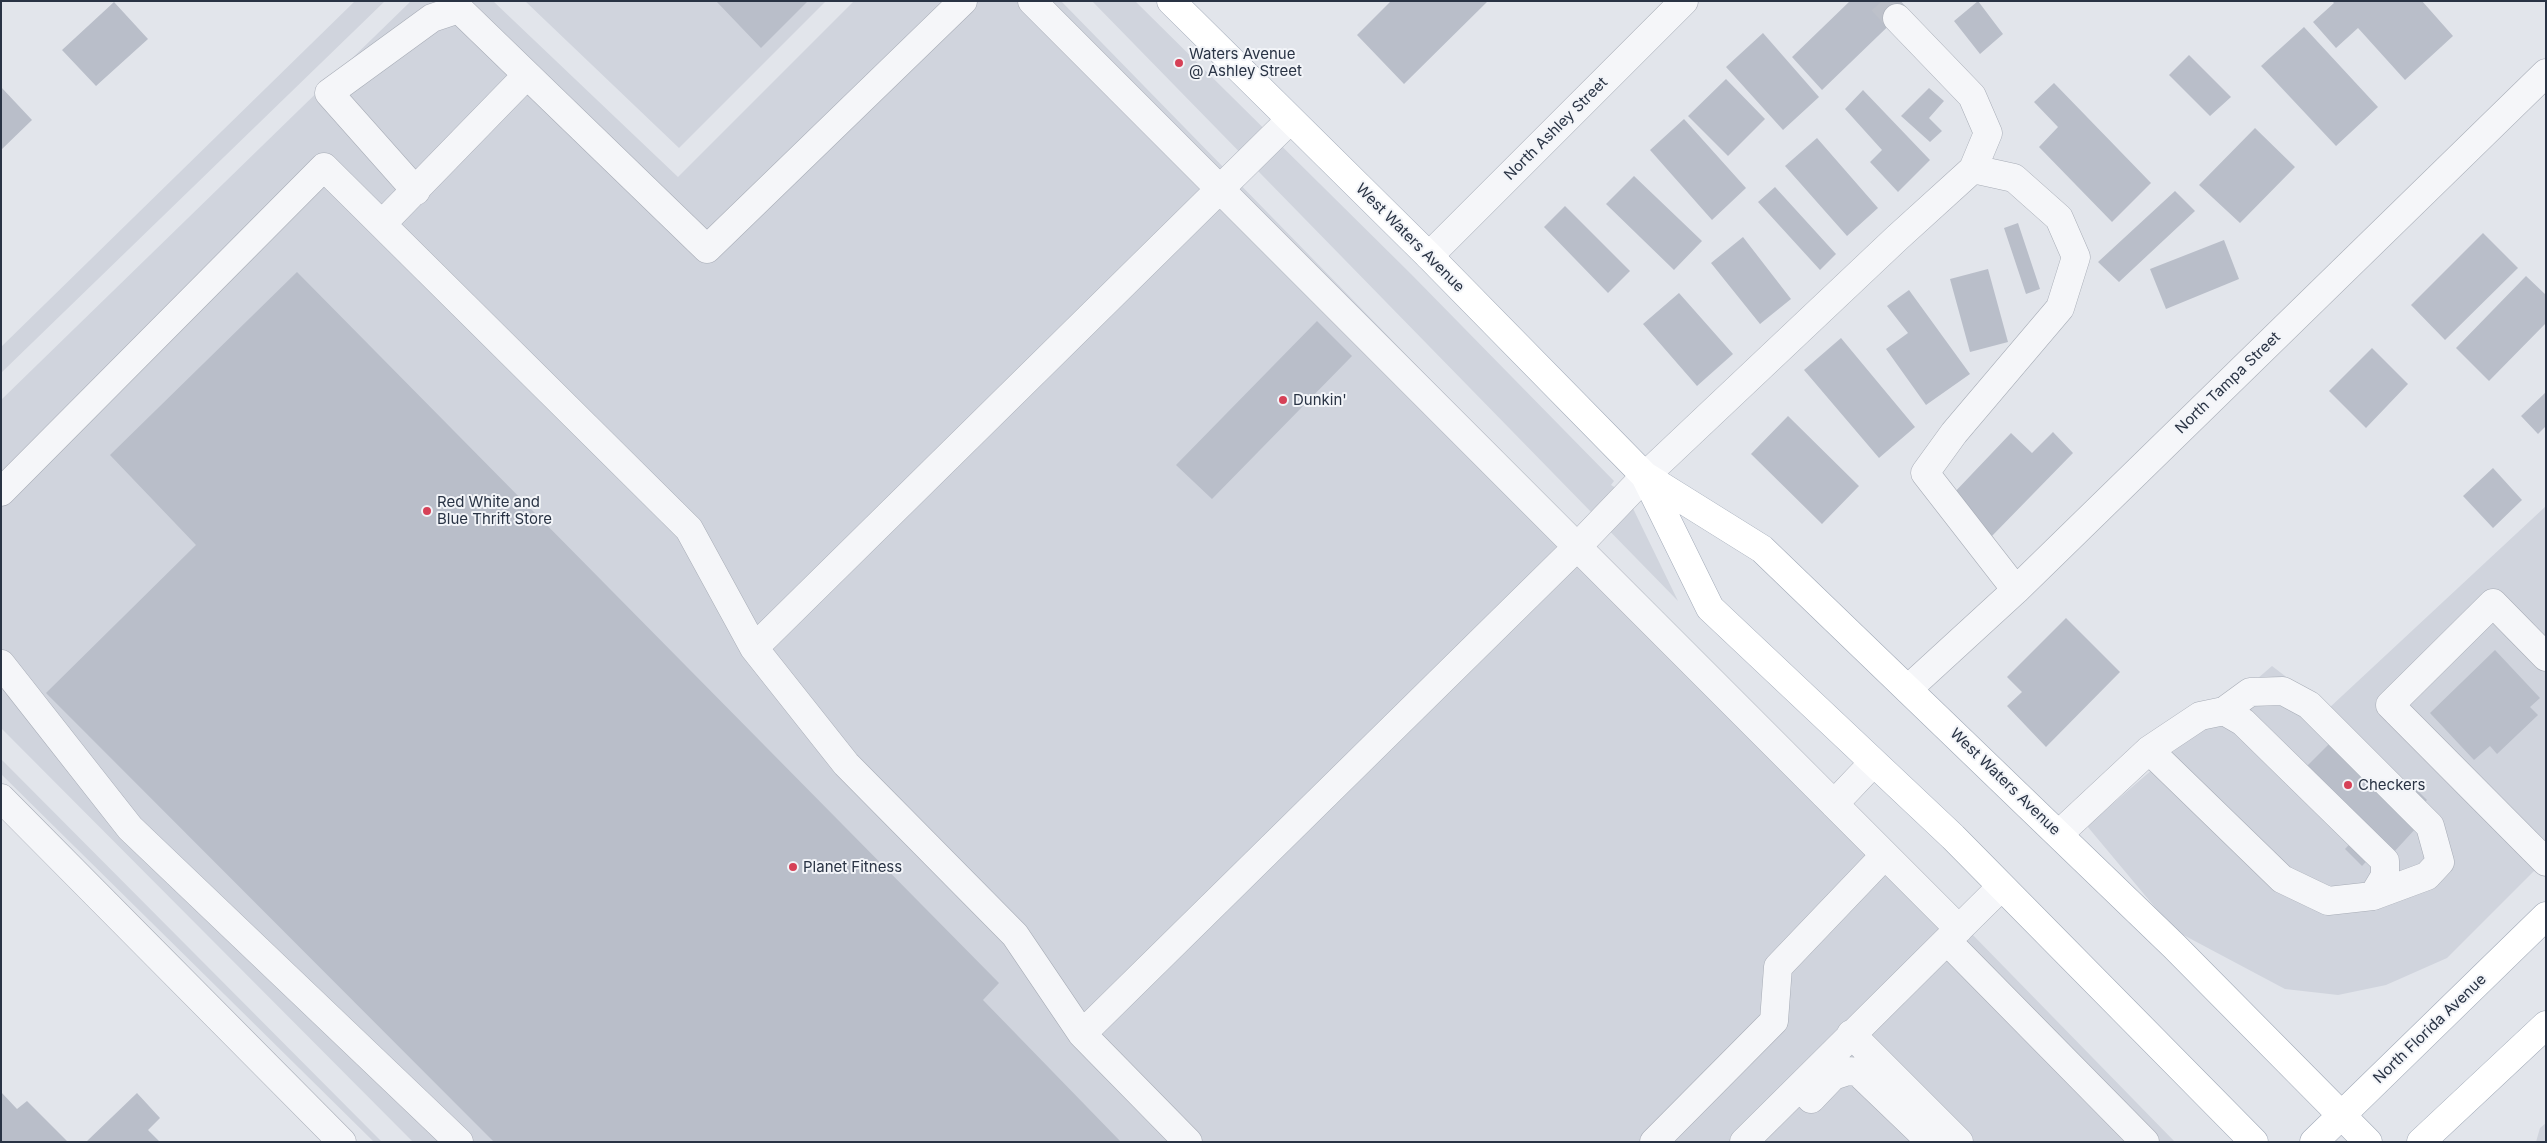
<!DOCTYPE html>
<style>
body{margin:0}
#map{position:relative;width:2547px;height:1143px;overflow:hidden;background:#e2e5eb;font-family:Inter,sans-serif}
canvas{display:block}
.frame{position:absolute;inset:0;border:2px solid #293344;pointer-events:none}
</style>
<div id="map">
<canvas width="2547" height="1143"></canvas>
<div class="frame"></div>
</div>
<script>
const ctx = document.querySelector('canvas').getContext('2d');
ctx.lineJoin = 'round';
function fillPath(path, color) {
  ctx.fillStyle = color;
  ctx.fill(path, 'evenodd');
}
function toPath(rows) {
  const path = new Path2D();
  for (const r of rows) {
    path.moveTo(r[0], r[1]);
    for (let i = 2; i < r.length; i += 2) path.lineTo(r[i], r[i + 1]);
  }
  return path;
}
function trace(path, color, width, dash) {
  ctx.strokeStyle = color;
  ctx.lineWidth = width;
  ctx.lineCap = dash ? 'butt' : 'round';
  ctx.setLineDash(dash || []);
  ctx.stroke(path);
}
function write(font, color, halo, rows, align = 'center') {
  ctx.font = font + ' Inter,sans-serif';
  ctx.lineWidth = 4;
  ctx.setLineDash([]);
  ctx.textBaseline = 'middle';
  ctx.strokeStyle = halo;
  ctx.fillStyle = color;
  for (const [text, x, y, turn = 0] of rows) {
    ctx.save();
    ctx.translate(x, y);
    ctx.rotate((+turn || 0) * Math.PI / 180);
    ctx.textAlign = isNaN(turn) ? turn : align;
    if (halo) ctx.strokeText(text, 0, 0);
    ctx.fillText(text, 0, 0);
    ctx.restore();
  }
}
const built = toPath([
 [355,1,385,1,1,373,1,347],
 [411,1,493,1,678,177,854,1,1061,1,2175,1142,413,1142,1,728,1,400],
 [525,1,826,1,679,148],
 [1092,1,1135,1,1411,274,1614,481,1611,485,1626,494,1678,601],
 [2546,506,2546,859,2447,958,2386,985,2338,995,2285,989,2174,930,2087,826,2272,666,2328,709],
 [1,759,382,1142,374,1142,1,774],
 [2546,1123,2546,1142,2536,1142,2540,1128]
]);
const building = toPath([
 [716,1,808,1,761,48],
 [1391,1,1488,1,1404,84,1357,35],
 [1850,1,1899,1,1906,9,1822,90,1792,57],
 [1978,1,2003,34,1980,54,1954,21],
 [2332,1,2422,1,2453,36,2405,80,2358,28,2336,48,2313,22,2334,3],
 [114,2,148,39,96,86,62,50],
 [2304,27,2378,107,2336,146,2261,66],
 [1763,33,1819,97,1783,130,1726,67],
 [2189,55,2231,97,2210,116,2169,75],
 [1726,79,1765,119,1728,156,1688,116],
 [2054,83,2151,183,2112,222,2039,147,2058,127,2034,102],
 [1,87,32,120,1,150],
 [1929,88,1944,101,1929,118,1942,131,1930,142,1901,116],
 [1863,90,1930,160,1898,192,1870,162,1882,150,1845,109],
 [1684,119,1746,188,1712,220,1650,150],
 [2255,128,2295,167,2240,223,2199,185],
 [1817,138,1878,208,1847,236,1785,166],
 [1634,176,1702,241,1674,270,1606,204],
 [1775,187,1836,254,1820,270,1758,202],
 [2175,191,2195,211,2119,282,2098,262],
 [1565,206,1630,271,1608,293,1544,227],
 [2018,223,2040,289,2026,294,2004,228],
 [2483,233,2518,268,2445,340,2411,305],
 [1743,237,1791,299,1760,324,1711,263],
 [2224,240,2239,279,2166,309,2150,269],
 [1988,269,2008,342,1970,352,1950,279],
 [297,272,999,983,983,1000,1121,1142,494,1142,46,693,196,545,110,455],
 [2526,276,2546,295,2546,323,2489,381,2456,348],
 [1909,290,1970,374,1926,405,1886,349,1908,333,1887,306],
 [1679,293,1733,354,1697,386,1643,324],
 [1317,321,1352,356,1212,499,1176,465],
 [1841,338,1915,427,1879,458,1804,370],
 [2372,348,2408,384,2366,428,2329,391],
 [2546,392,2546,426,2538,434,2521,416],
 [1788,416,1859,486,1822,524,1751,454],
 [2053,432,2073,453,1991,537,1951,496,2011,433,2032,453],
 [2493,468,2522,500,2493,528,2463,496],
 [2066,618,2120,672,2046,747,2007,706,2022,692,2007,677],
 [2495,650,2540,698,2530,707,2538,715,2497,754,2490,746,2474,760,2430,713],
 [2331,742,2391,801,2410,783,2427,800,2409,819,2417,827,2393,853,2383,844,2362,866,2345,849,2366,827,2305,768],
 [1,1092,17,1109,27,1101,68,1142,1,1142],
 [137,1093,160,1118,148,1130,160,1142,86,1142]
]);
const minorTunnel = toPath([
 [1882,1,1897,18]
]);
const minor = toPath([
 [1032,1,1959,929],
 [1897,18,1972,96,1988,133,1973,169],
 [416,191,329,93,432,18,459,9,707,249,963,1],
 [382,224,527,75],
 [1429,256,1684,1],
 [1,492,324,167,689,529,754,648,846,764,1015,935,1082,1034,1188,1142],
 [754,648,1290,120],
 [2546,657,2493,603,2390,705,2546,862],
 [1,664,130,828,459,1142],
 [1908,689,2016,590,2546,73],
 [2224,711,2243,722,2385,861,2385,876,2373,896],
 [1,798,342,1142],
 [1834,804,1873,763],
 [2059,834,2149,750,2282,879,2328,901,2373,896,2427,876,2440,862,2430,826,2309,705,2283,691,2250,692,2224,711,2200,716,2149,750],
 [1947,941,2145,1142],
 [1082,1034,1577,547,1645,476,1897,238,1973,169,2014,178,2059,218,2076,257,2060,308,1954,433,1925,473,2016,590],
 [1851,1034,1959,1142],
 [1811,1099,1833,1076,1848,1071,1858,1072,1931,1142],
 [1654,1142,1774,1021,1778,967,1885,855],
 [1744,1142,2001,887]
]);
const major = toPath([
 [1171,1,1429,256,1645,476,1762,549,2174,946,2368,1142],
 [1645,476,1710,608,1953,837,2254,1142],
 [2314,1142,2546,916],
 [2421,1142,2546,1025]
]);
const markers = [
 [1179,63,5,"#d64157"],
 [1283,400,5,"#d64157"],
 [427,511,5,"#d64157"],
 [2348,785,5,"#d64157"],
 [793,867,5,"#d64157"]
];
const poiNames = [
 ["Waters Avenue",1189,54],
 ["@ Ashley Street",1189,71],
 ["Dunkin'",1293,400],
 ["Red White and",437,502],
 ["Blue Thrift Store",437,519],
 ["Checkers",2358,785],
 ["Planet Fitness",803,867]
];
const streetNames = [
 ["North Ashley Street",1556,129,-45],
 ["West Waters Avenue",1410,238,45],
 ["North Tampa Street",2228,383,-44],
 ["West Waters Avenue",2005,782,44],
 ["North Florida Avenue",2430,1029,-44]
];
fillPath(built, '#d0d4dd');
fillPath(building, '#b9bec9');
trace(minorTunnel, '#bdc1ca', 28, [28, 14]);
trace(minor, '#a7acb6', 29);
trace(major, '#a0a9b7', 29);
trace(minor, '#f5f6f9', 28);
trace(major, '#fff', 28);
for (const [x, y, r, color] of markers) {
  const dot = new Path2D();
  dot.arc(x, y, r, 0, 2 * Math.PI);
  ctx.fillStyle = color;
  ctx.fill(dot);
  trace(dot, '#f2f4f8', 2);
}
write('15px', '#293344', '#f2f4f8', poiNames, 'left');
write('15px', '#293344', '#f2f4f8', streetNames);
</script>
